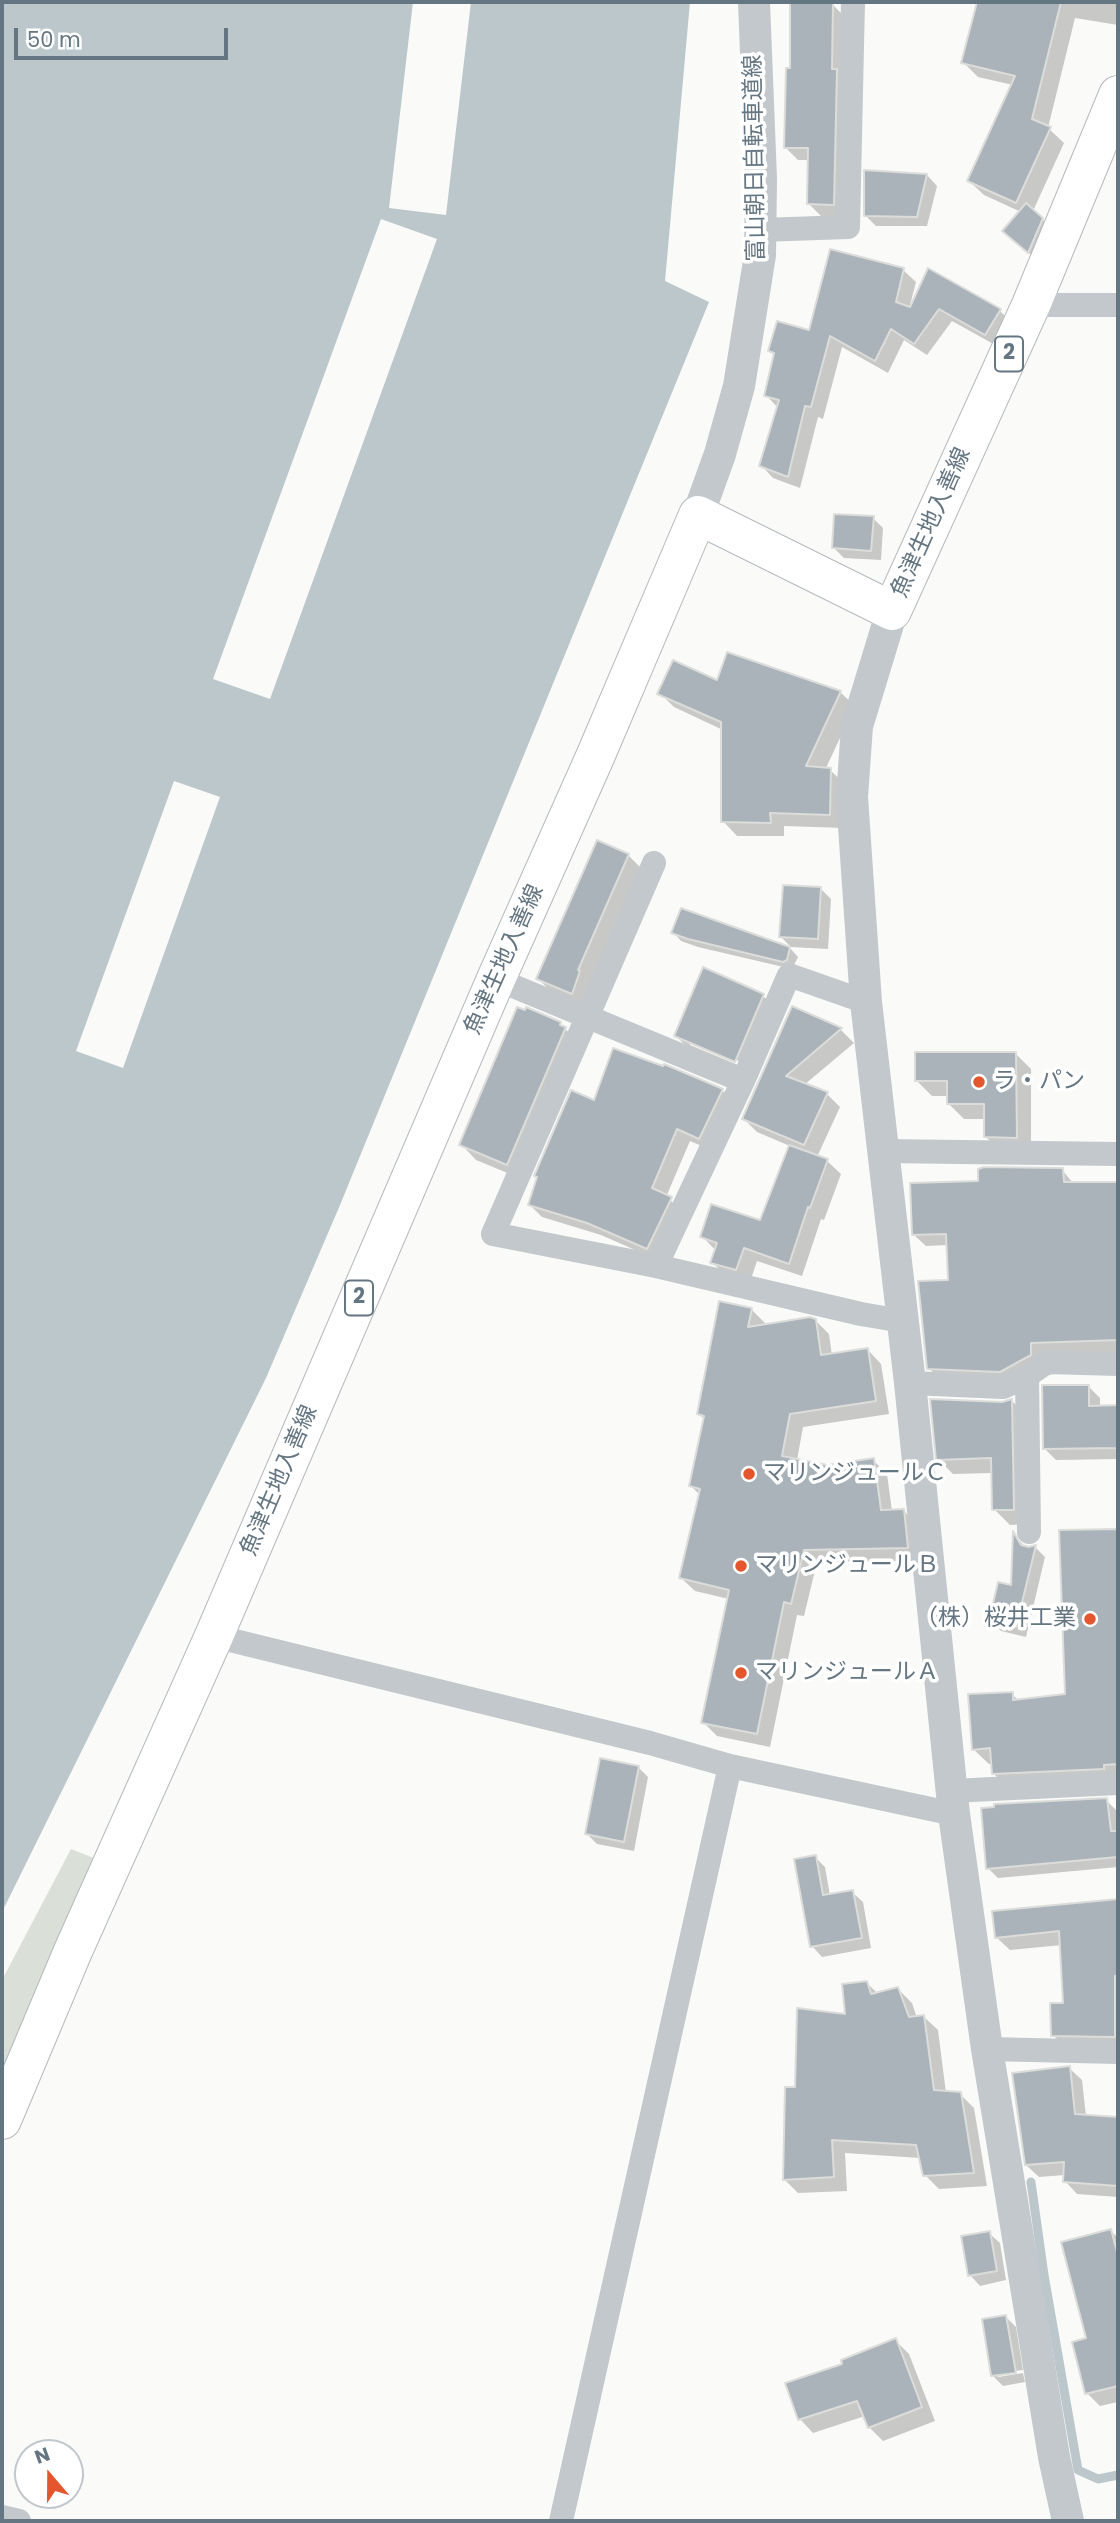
<!DOCTYPE html>
<meta charset="utf-8">
<style>
body{margin:0}
#map{position:relative;width:1120px;height:2523px;overflow:hidden;background:#fafaf8;font-family:Poppins,sans-serif}
canvas{display:block}
.frame{position:absolute;inset:0;border:4px solid #657683;pointer-events:none}
.north{position:absolute;left:14px;top:2439px;width:70px;height:70px;box-sizing:border-box;background:#fff;border:2px solid #c1c8cd;border-radius:50%;rotate:340deg;font-size:19px;font-weight:700;line-height:28px;text-align:center;color:#657683}
.north::after{content:'';display:block;margin:auto;width:24px;height:32px;background:#e4572e;clip-path:polygon(50% 0,100% 100%,50% 72%,0 100%)}
.scale{position:absolute;left:14px;top:28px;width:214px;height:32px;box-sizing:border-box;border:4px solid #657683;border-top:0;padding-left:9px;font-size:21px;line-height:24px;white-space:nowrap;color:#657683;-webkit-text-stroke:5px #fff;paint-order:stroke}
</style>
<div id="map">
<canvas width="1120" height="2523"></canvas>
<div class="frame"></div>
<div class="north">N</div>
<div class="scale">50 m</div>
</div>
<script>
const ctx = document.querySelector('canvas').getContext('2d');
ctx.lineJoin = 'round';
function fillPath(path, color) {
  ctx.fillStyle = color;
  ctx.fill(path, 'evenodd');
}
function toPath(rows) {
  const path = new Path2D();
  for (const r of rows) {
    path.moveTo(r[0], r[1]);
    for (let i = 2; i < r.length; i += 2) path.lineTo(r[i], r[i + 1]);
  }
  return path;
}
function trace(path, color, width, dash) {
  ctx.strokeStyle = color;
  ctx.lineWidth = width;
  ctx.lineCap = dash ? 'butt' : 'round';
  ctx.setLineDash(dash || []);
  ctx.stroke(path);
}
function write(font, color, halo, rows, align = 'center') {
  ctx.font = font + ' Poppins,"Noto Sans JP",sans-serif';
  ctx.lineWidth = 7;
  ctx.setLineDash([]);
  ctx.textBaseline = 'middle';
  ctx.strokeStyle = halo;
  ctx.fillStyle = color;
  for (const [text, x, y, turn = 0] of rows) {
    ctx.save();
    ctx.translate(x, y);
    ctx.rotate((+turn || 0) * Math.PI / 180);
    ctx.textAlign = isNaN(turn) ? turn : align;
    if (halo) ctx.strokeText(text, 0, 0);
    ctx.fillText(text, 0, 0);
    ctx.restore();
  }
}
const green = toPath([
 [71,1849,111,1865,2,2120,2,1980]
]);
const water = toPath([
 [2,2,690,2,665,281,709,302,340,1205,266,1378,2,1912]
]);
const pier = toPath([
 [413,2,471,2,446,215,389,208],
 [381,219,437,239,270,699,213,679],
 [174,781,220,797,123,1068,76,1051]
]);
const shadow = toPath([
 [978,2,1118,2,1118,25,1075,18,1048,128,1064,143,1033,211,1053,229,1039,261,1014,241,1021,212,984,195,969,181,1013,85,978,77,963,62],
 [832,4,845,17,846,217,822,217,809,204,809,160,798,160,785,147,792,70],
 [927,175,937,186,927,226,876,226,866,216],
 [903,270,916,282,909,309,929,271,1000,311,1012,323,997,346,952,321,927,355,904,340,888,373,842,347,823,419,818,417,800,488,773,478,761,465,778,408,766,395,775,356,770,351,810,332],
 [873,518,883,528,881,560,844,558,834,548],
 [728,654,840,692,855,706,825,770,830,770,845,784,843,828,784,826,784,836,737,836,723,821,723,730,674,707,660,693,718,682],
 [628,855,643,870,586,1007,553,993,538,979],
 [821,889,831,899,828,949,791,947,781,937],
 [673,932,790,948,798,957,792,969,698,947,681,941],
 [704,969,763,996,777,1009,749,1074,690,1050,676,1036],
 [690,1041,744,1063,743,1067,690,1045],
 [793,1008,841,1030,854,1043,804,1085,827,1094,840,1107,817,1157,827,1161,841,1174,824,1220,821,1219,802,1276,757,1261,750,1282,726,1276,712,1262,716,1251,702,1236,761,1222,790,1146,757,1132,744,1119],
 [526,1012,560,1024,581,1044,522,1179,476,1160,461,1144],
 [1016,1054,1031,1069,1031,1152,1001,1152,986,1137,985,1119,964,1119,949,1104,949,1096,932,1096,917,1081],
 [722,1090,734,1103,711,1150,690,1141,666,1197,683,1211,660,1261,601,1235,542,1217,530,1205,595,1102],
 [1062,1170,1074,1184,1118,1184,1118,1360,1012,1383,940,1380,929,1368,949,1282,948,1245,926,1246,914,1235,980,1182],
 [751,1309,765,1323,764,1326,815,1320,829,1334,832,1356,868,1350,881,1364,889,1414,803,1427,797,1460,827,1467,873,1460,887,1474,892,1511,904,1511,917,1524,921,1561,817,1562,804,1616,797,1615,770,1747,717,1736,703,1722,729,1599,695,1591,681,1578,700,1495,691,1486,705,1420,699,1414],
 [1088,1386,1100,1398,1100,1408,1118,1407,1118,1459,1056,1460,1045,1449],
 [1012,1401,1027,1416,1028,1524,1010,1525,994,1509,993,1473,953,1474,938,1459,1003,1404],
 [1118,1531,1118,1784,1009,1789,993,1773,993,1764,989,1764,973,1749,1012,1694,1019,1701,1067,1696,1061,1532],
 [1015,1535,1026,1548,1035,1547,1045,1557,1026,1637,1001,1631,991,1621,1013,1588],
 [638,1767,648,1777,634,1851,597,1844,587,1834],
 [1106,1800,1116,1810,1118,1867,998,1878,988,1868],
 [815,1857,825,1867,830,1896,852,1892,863,1902,871,1948,822,1957,812,1946],
 [1118,1901,1118,2050,1066,2048,1053,2035,1065,2005,1062,1945,1010,1950,996,1937,994,1913],
 [867,1983,878,1994,898,1989,912,2003,917,2018,924,2017,938,2030,946,2093,960,2094,974,2108,987,2186,939,2189,925,2175,920,2158,845,2153,847,2191,798,2193,784,2179,797,2089],
 [1069,2068,1082,2080,1086,2116,1118,2118,1118,2197,1077,2194,1065,2181,1065,2175,1039,2177,1026,2165],
 [1111,2231,1118,2238,1118,2402,1100,2406,1087,2393,1088,2339],
 [989,2233,1000,2243,1006,2280,980,2286,970,2275],
 [1006,2317,1016,2327,1023,2370,998,2373,998,2377,1023,2373,1025,2382,1003,2386,993,2376],
 [895,2340,909,2354,935,2421,883,2441,869,2427,865,2416,813,2433,800,2419,845,2365]
]);
const stream = toPath([
 [1031,2182,1044,2275,1078,2470,1098,2479,1118,2475]
]);
const building = toPath([
 [790,2,833,3,832,69,837,69,834,205,807,204,808,148,784,148,786,68,790,68,790,2],
 [977,2,1061,2,1032,119,1051,127,1016,203,967,181,1015,76,961,63,977,2],
 [864,170,927,174,917,217,864,216,864,170],
 [1026,203,1043,218,1028,253,1002,231,1026,203],
 [830,249,904,268,896,302,910,307,928,268,1001,309,985,335,939,309,914,344,891,329,875,361,830,336,811,407,805,406,788,477,759,466,779,400,764,396,774,353,768,351,777,321,809,330,830,249],
 [834,514,874,516,871,551,832,548,834,514],
 [727,652,841,691,806,766,831,768,830,815,770,813,771,823,721,822,721,722,657,694,673,660,717,680,727,652],
 [597,840,629,854,578,970,580,971,572,994,536,979,597,840],
 [783,885,821,887,818,939,779,937,783,885],
 [681,908,790,947,787,960,783,962,688,939,671,933,681,908],
 [703,967,764,994,735,1062,674,1036,703,967],
 [792,1006,842,1028,786,1076,828,1092,804,1145,742,1119,792,1006],
 [517,1007,525,1010,526,1007,561,1022,560,1025,566,1027,507,1165,459,1145,517,1007],
 [613,1048,663,1066,664,1064,723,1089,699,1139,677,1129,652,1188,672,1197,647,1249,587,1223,528,1205,537,1177,534,1176,571,1090,594,1100,613,1048],
 [915,1052,1016,1052,1017,1138,984,1137,984,1104,947,1104,947,1081,915,1081,915,1052],
 [789,1145,828,1159,810,1208,808,1207,789,1264,744,1248,736,1270,710,1263,717,1243,700,1237,711,1204,760,1220,789,1145],
 [984,1167,1063,1168,1064,1182,1118,1182,1118,1340,1031,1343,1031,1355,1000,1372,927,1369,918,1281,948,1280,946,1234,912,1235,910,1183,978,1181,978,1169,984,1167],
 [719,1301,752,1308,748,1327,810,1317,816,1319,821,1355,868,1348,876,1401,790,1414,782,1456,827,1465,874,1458,881,1510,904,1509,908,1548,804,1550,791,1604,784,1602,757,1734,701,1723,729,1590,679,1578,700,1489,689,1486,704,1416,697,1414,719,1301],
 [1042,1385,1089,1385,1089,1406,1118,1405,1118,1448,1043,1449,1042,1385],
 [930,1399,1002,1402,1012,1399,1014,1510,992,1510,991,1458,936,1460,930,1399],
 [1118,1529,1118,1764,1104,1765,1104,1769,992,1774,990,1748,972,1750,968,1694,1013,1692,1013,1700,1065,1694,1059,1530,1118,1529],
 [1013,1531,1021,1545,1029,1547,1036,1545,1016,1627,989,1621,998,1582,1011,1585,1013,1531],
 [600,1758,639,1766,624,1842,585,1834,600,1758],
 [1107,1798,1111,1831,1118,1831,1118,1857,986,1869,981,1808,994,1807,994,1804,1107,1798],
 [816,1855,823,1895,853,1890,862,1938,810,1947,794,1859,816,1855],
 [1118,1899,1118,1975,1115,1976,1115,2037,1051,2036,1050,2003,1063,2003,1059,1931,995,1938,992,1911,1118,1899],
 [867,1981,871,1994,898,1987,909,2017,924,2015,934,2090,961,2092,974,2173,923,2176,916,2145,832,2140,834,2177,783,2180,785,2087,795,2087,797,2008,845,2014,842,1984,867,1981],
 [1070,2066,1075,2114,1118,2117,1118,2186,1063,2182,1064,2162,1025,2165,1012,2073,1070,2066],
 [1111,2229,1118,2256,1118,2386,1085,2394,1072,2342,1086,2338,1061,2242,1111,2229],
 [990,2231,997,2271,968,2276,961,2236,990,2231],
 [1006,2315,1016,2373,991,2376,982,2319,1006,2315],
 [896,2338,922,2407,868,2428,857,2401,798,2420,785,2383,842,2364,841,2360,896,2338]
]);
const minor = toPath([
 [760,230,848,227,853,2],
 [1031,305,1118,305],
 [654,863,493,1234,656,1266],
 [496,979,743,1081,656,1266,861,1314,902,1321],
 [743,1081,789,975,866,1002],
 [882,1151,1118,1154],
 [1027,1376,1029,1532],
 [910,1383,1003,1387,1027,1376,1047,1362,1118,1364],
 [214,1636,650,1743,730,1766,954,1814],
 [951,1791,1118,1783],
 [987,2049,1118,2052],
 [2,2517,19,2521],
 [561,2521,730,1766]
]);
const tertiary = toPath([
 [698,515,720,454,739,386,760,255,761,179,754,2],
 [892,611,857,726,852,797,866,1002,910,1383,954,1814,987,2049,1054,2457,1068,2521]
]);
const primary = toPath([
 [2,2120,73,1951,214,1636,496,979,595,757,698,515,892,611,1031,305,1118,95]
]);
const markers = [
 [979,1082,7,"#e4572e"],
 [749,1474,7,"#e4572e"],
 [741,1566,7,"#e4572e"],
 [1090,1619,7,"#e4572e"],
 [741,1673,7,"#e4572e"]
];
const shields = [
 [1009,354,28],
 [359,1298,28]
];
const shieldNames = [
 ["2",1009,354],
 ["2",359,1298]
];
const streetNames = [
 ["富山朝日自転車道線",756,158,-91],
 ["魚津生地入善線",932,523,-66],
 ["魚津生地入善線",505,960,-66],
 ["魚津生地入善線",280,1481,-67]
];
const poiNames = [
 ["ラ・パン",993,1082],
 ["マリンジュールＣ",763,1474],
 ["マリンジュールＢ",755,1566],
 ["（株）桜井工業",1076,1619,"right"],
 ["マリンジュールＡ",755,1673]
];
fillPath(green, '#dadfd7');
fillPath(water, '#bbc7cb');
fillPath(pier, '#fafaf8');
fillPath(shadow, '#0003');
trace(stream, '#bbc7cb', 9);
fillPath(building, '#aab3b9');
trace(building, '#dcdcda', 2);
trace(primary, '#b5babe', 40);
trace(minor, '#c3c8cc', 24);
trace(tertiary, '#c3c8cc', 32);
trace(primary, '#fff', 38);
for (const [x, y, r, color] of markers) {
  const dot = new Path2D();
  dot.arc(x, y, r, 0, 2 * Math.PI);
  ctx.fillStyle = color;
  ctx.fill(dot);
  trace(dot, '#fff', 2.5);
}
for (const [x, y, w] of shields) {
  const box = new Path2D();
  box.roundRect(x - w / 2, y - 17.5, w, 35, 5);
  ctx.fillStyle = '#fff';
  ctx.fill(box);
  trace(box, '#657683', 2);
}
write('bold 21px', '#657683', null, shieldNames);
write('23px', '#657683', '#fff', streetNames);
write('23px', '#657683', '#fff', poiNames, 'left');
</script>
